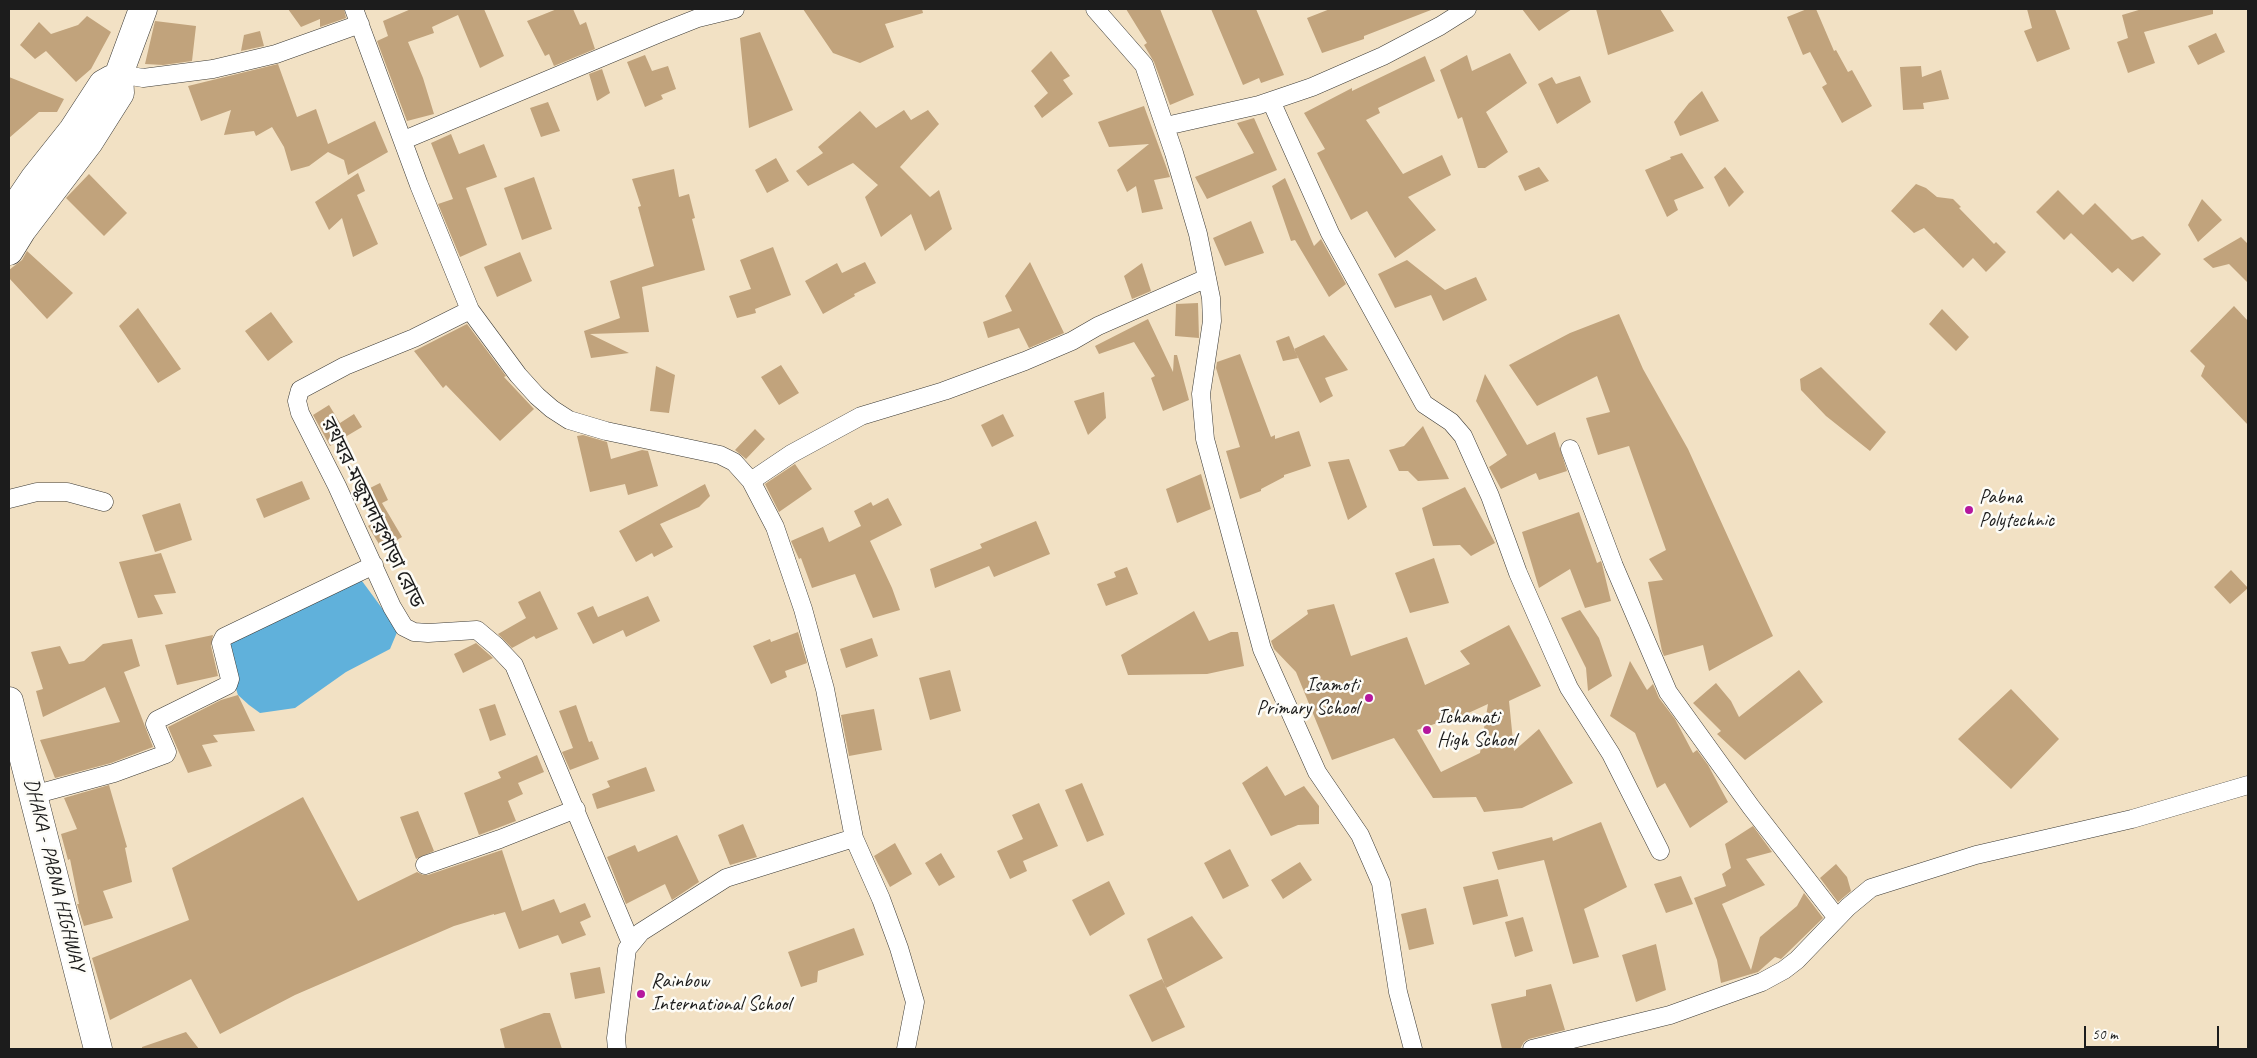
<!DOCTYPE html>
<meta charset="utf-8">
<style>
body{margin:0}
#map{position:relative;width:2257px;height:1058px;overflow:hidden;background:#f2e1c4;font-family:Caveat,sans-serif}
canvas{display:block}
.frame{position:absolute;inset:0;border:10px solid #1c1c1c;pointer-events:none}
.scale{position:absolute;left:2084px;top:1026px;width:135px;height:22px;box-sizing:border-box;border:2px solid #1c1c1c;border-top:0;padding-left:6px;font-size:15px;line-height:18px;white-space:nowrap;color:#1c1c1c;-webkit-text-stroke:4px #fdfcf7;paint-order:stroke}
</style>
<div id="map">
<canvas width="2257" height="1058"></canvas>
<div class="frame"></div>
<div class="scale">50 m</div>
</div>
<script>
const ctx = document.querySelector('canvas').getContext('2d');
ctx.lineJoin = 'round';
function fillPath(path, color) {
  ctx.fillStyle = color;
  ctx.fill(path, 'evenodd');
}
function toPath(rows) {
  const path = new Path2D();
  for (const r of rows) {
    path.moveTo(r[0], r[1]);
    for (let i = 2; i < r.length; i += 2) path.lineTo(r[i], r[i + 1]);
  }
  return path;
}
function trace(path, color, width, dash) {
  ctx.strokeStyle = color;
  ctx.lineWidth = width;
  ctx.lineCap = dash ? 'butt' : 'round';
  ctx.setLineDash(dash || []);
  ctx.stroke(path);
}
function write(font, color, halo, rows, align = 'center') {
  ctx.font = font + ' Caveat,"Noto Sans Bengali",sans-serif';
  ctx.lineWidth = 5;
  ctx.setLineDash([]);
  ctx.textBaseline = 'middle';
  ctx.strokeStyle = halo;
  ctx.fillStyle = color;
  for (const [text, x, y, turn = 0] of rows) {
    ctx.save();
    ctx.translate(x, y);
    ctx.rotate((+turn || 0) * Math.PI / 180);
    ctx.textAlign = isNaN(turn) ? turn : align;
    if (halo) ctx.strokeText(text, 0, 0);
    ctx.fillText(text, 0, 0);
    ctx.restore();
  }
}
const water = toPath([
 [352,577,362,581,398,630,390,649,346,672,295,708,260,713,249,705,238,695,228,664,228,645]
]);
const building = toPath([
 [288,9,344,9,346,18,320,27,320,19,301,27],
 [411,9,484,9,504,56,480,68,458,15,432,27,434,33,408,42,423,78,434,114,407,121,377,41,388,36,383,21],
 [557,9,573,9,580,25,586,22,595,49,554,66,549,54,545,56,527,21],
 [803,9,922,9,923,13,885,24,894,47,860,63,833,53],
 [1126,9,1160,9,1194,95,1170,105,1154,62,1144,45,1147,43],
 [1211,9,1256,9,1284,75,1261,83,1259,78,1243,85],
 [1330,9,1431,9,1431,10,1364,36,1364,39,1322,53,1307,18],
 [1522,9,1572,9,1539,31],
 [1596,9,1660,9,1674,31,1608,55],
 [1807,9,1816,9,1834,51,1836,50,1848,72,1852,70,1872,106,1842,123,1822,87,1827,84,1810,52,1803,55,1787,17],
 [2027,9,2055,9,2070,49,2037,62,2024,31,2032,28],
 [2142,9,2213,9,2213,14,2144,32,2155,63,2128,73,2117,42,2128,38,2122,15],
 [87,16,111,32,91,69,76,82,46,51,35,59,20,45,39,22,51,34,78,25],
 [155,21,196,26,192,61,163,65,145,64],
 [260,31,264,46,241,51,244,35],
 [760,32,793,110,749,128,740,38],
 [2216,33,2225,52,2198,65,2188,46],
 [1051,51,1070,76,1063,80,1073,94,1042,118,1034,106,1048,93,1031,71],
 [1510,53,1527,83,1486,112,1508,152,1485,168,1478,168,1462,117,1458,119,1440,70,1467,55,1472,71],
 [645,55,652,71,668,66,676,89,661,95,663,99,645,107,627,62],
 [1425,56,1435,81,1378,108,1380,113,1366,120,1403,174,1442,155,1451,175,1408,197,1436,230,1395,258,1367,211,1351,220,1317,153,1325,149,1304,113,1352,88,1352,91],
 [278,64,297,117,316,109,328,144,375,121,388,152,348,175,344,160,328,152,309,166,291,171,284,147,272,127,256,136,254,131,224,135,231,110,201,121,188,86],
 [1921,66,1922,77,1941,70,1949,99,1923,103,1924,109,1903,110,1900,67],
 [602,69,610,93,597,101,589,74],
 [1580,76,1591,102,1557,124,1538,84,1552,77,1556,84],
 [9,77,64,99,57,112,39,112,9,138],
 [1702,91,1719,121,1680,136,1674,122,1689,103],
 [548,102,560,131,541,137,530,108],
 [1144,106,1170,177,1154,180,1163,209,1142,213,1136,186,1127,192,1117,170,1149,144,1109,147,1098,122],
 [904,110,911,120,928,110,939,124,900,167,930,197,939,190,952,229,925,251,911,214,881,237,865,197,878,185,853,163,808,186,796,171,823,153,818,147,860,111,876,128],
 [1254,118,1277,170,1207,199,1195,177,1254,153,1237,123],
 [451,134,459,154,484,144,497,177,466,188,487,245,460,257,438,204,453,199,431,143],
 [1682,153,1704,188,1674,200,1678,210,1667,217,1645,170,1671,159,1670,157],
 [776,158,789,181,767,193,755,170],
 [1539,167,1549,181,1525,191,1518,176],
 [1725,167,1744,192,1729,207,1714,177],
 [674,169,679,197,689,194,695,218,692,219,705,270,642,287,649,332,590,334,629,353,591,358,584,331,620,318,610,281,654,266,638,207,641,206,632,179],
 [358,173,365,191,357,195,378,244,353,257,342,218,329,230,315,202],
 [89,174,127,213,104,236,66,198],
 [534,177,552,229,522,240,504,188],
 [1285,178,1314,246,1321,239,1346,284,1329,297,1295,240,1291,241,1272,186],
 [1916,184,1926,188,1937,197,1953,199,1961,207,1959,208,1994,244,1996,242,2006,252,1986,272,1973,258,1963,268,1924,228,1914,233,1891,211],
 [2058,190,2083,215,2095,203,2132,240,2143,236,2161,254,2133,282,2118,268,2112,273,2071,233,2064,240,2036,212],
 [2202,199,2222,220,2198,242,2188,225],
 [1251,221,1264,253,1225,266,1213,238],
 [2241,237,2248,244,2248,283,2229,264,2213,268,2203,259],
 [773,247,791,295,755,309,756,313,737,318,729,296,751,289,740,260],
 [27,251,73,293,47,319,9,278,9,270,22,260],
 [520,252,532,281,497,297,484,267],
 [1407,260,1445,290,1476,277,1487,300,1443,321,1431,295,1395,308,1378,274],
 [865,262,876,283,854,294,855,296,823,314,805,281,837,263,842,273],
 [1030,262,1064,333,1029,348,1019,328,988,338,983,322,1012,311,1005,296],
 [1142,263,1151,291,1132,299,1124,276],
 [1198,303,1199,338,1175,336,1176,304],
 [2234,306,2248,321,2248,425,2201,376,2205,366,2190,351],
 [138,308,181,369,158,383,119,326],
 [1942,309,1969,337,1956,351,1929,324],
 [271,312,293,342,268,361,245,331],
 [1619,314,1643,369,1688,449,1773,636,1709,671,1703,645,1664,656,1662,651,1648,582,1663,580,1649,559,1666,550,1629,446,1598,455,1586,418,1610,412,1597,376,1537,406,1509,365,1570,333],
 [1148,319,1173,372,1174,355,1177,355,1189,400,1163,411,1151,378,1155,376,1134,342,1099,354,1095,346],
 [467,324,506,376,504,377,534,409,500,441,446,385,443,388,414,351],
 [1324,335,1348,370,1325,378,1333,396,1320,403,1294,349],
 [1289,336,1298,358,1283,361,1276,341],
 [1240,354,1271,437,1275,435,1275,439,1299,431,1311,466,1284,475,1284,477,1261,489,1261,491,1240,499,1226,451,1240,447,1216,368,1217,362],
 [781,365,799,393,779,405,761,377],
 [656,366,675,375,669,413,650,411],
 [1821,367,1886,432,1870,451,1826,416,1801,390,1800,379],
 [1485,374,1527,445,1555,432,1567,471,1539,480,1536,473,1501,489,1489,467,1507,455,1476,401],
 [1104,392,1106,418,1088,435,1074,401],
 [329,405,340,423,354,414,362,427,330,446,313,415],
 [1003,414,1014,436,992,447,981,425],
 [1423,426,1449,479,1418,481,1408,471,1399,471,1389,450,1404,446],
 [755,429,765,439,746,459,735,450],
 [583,435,607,442,611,459,642,450,648,451,658,486,628,495,625,484,590,492,577,436],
 [1349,459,1367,507,1348,520,1328,462],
 [795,464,812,489,779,512,765,484],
 [1201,474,1211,509,1177,523,1166,489],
 [302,481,310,499,264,518,256,499],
 [380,483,388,500,382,503,402,537,382,549,368,526,373,523,360,493],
 [705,484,710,496,699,507,660,524,673,547,654,557,652,553,636,562,619,531],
 [1465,487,1495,543,1471,556,1460,545,1433,546,1422,508],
 [888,498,902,525,870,541,892,588,900,610,873,618,855,574,812,588,801,558,799,559,791,541,823,527,829,542,861,526,854,511,871,502,873,506],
 [180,503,192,540,155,552,142,515],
 [1579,512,1597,563,1601,561,1602,564,1611,601,1585,608,1570,569,1539,588,1522,532],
 [1036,521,1050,554,994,577,989,566,935,588,930,569,982,548,980,544],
 [161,553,176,593,154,595,163,614,138,618,119,562],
 [1434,558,1449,603,1410,613,1395,573],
 [1127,567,1138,594,1106,606,1097,584,1116,577,1114,572],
 [2231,570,2248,588,2230,604,2214,587],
 [540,591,558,629,536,639,534,636,512,648,498,634,526,618,518,602],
 [648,596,660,621,626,637,623,630,593,644,577,613,593,606,598,617],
 [1334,604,1351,656,1407,637,1425,685,1470,664,1460,651,1509,625,1541,686,1509,701,1514,751,1539,729,1573,783,1522,808,1484,812,1476,797,1433,798,1394,738,1332,760,1296,672,1274,649,1271,641,1308,614,1307,610],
 [1488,704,1480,753,1441,772,1417,730,1452,718,1453,720],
 [1580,610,1599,638,1612,676,1588,691,1586,668,1561,618],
 [1194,611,1209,641,1231,632,1238,632,1244,666,1207,674,1128,675,1121,655],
 [798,632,807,663,785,671,787,677,771,684,753,646,770,639,771,642],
 [213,635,211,646,218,676,177,685,165,645],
 [872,638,878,656,846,668,840,649],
 [132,639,140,666,124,672,153,747,111,763,55,778,40,740,120,722,105,687,43,717,36,691,43,689,31,652,60,646,69,664,84,661,103,644],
 [476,643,493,658,463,673,454,654],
 [1630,661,1647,690,1653,684,1659,698,1675,719,1693,753,1697,750,1708,765,1728,802,1690,828,1665,783,1657,788,1635,733,1610,716],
 [950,670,961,711,930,720,919,678],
 [1799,670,1823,702,1745,760,1717,734,1721,731,1693,703,1716,683,1731,701,1739,717],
 [2011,689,2059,739,2011,789,1958,739],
 [238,695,255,731,213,735,218,742,202,745,212,766,188,773,168,727,221,700],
 [495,704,506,735,490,741,479,709],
 [576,705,589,742,592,741,599,759,570,770,562,752,573,748,559,711],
 [874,709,882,750,849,756,841,715],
 [537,755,544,772,518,783,523,794,508,801,516,821,479,835,464,793,501,778,498,772],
 [1267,766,1285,796,1304,786,1319,806,1319,824,1298,825,1271,836,1242,783],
 [646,767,655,791,597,809,592,794,610,787,607,781],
 [1082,783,1104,835,1087,842,1065,790],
 [109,785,127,847,125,848,132,882,103,891,113,918,84,926,77,904,79,904,70,859,68,860,61,834,77,829,64,798],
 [303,797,358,901,417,872,423,875,428,875,502,850,522,911,554,899,560,913,585,903,591,917,580,922,586,935,562,944,558,935,519,949,505,912,494,915,494,914,454,926,295,995,220,1034,191,979,110,1020,92,958,189,920,172,868],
 [1039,803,1058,846,1023,861,1027,871,1010,879,997,851,1023,839,1012,815],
 [418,811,434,851,416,859,400,817],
 [1601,822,1627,887,1584,909,1599,957,1573,964,1544,860,1498,870,1492,852,1552,837,1553,841],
 [743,824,757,857,730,865,718,835],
 [1753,826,1772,852,1746,859,1765,885,1722,904,1751,970,1760,937,1797,906,1804,893,1823,918,1781,959,1775,957,1758,972,1721,983,1717,960,1694,898,1726,886,1722,874,1731,868,1725,844],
 [677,835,699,882,672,900,665,884,626,904,607,857,635,845,638,852],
 [895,843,912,874,890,887,874,856],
 [1230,849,1249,886,1223,899,1204,863],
 [941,853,955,877,939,886,925,863],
 [1300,862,1312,880,1283,899,1271,880],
 [1836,864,1847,877,1851,891,1838,902,1820,878],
 [1681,876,1693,904,1666,913,1654,884],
 [1498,879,1508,916,1473,925,1463,887],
 [1109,881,1125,914,1090,936,1072,900],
 [1426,908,1434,944,1409,950,1401,914],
 [1192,916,1223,958,1166,988,1147,939],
 [1523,917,1533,951,1515,957,1505,922],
 [854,928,864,955,818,971,817,982,801,987,788,952],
 [1656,944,1666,990,1636,1002,1622,955],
 [600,967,605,993,575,999,570,973],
 [1162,979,1185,1027,1152,1042,1129,995],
 [1551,984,1565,1030,1529,1039,1524,1042,1520,1049,1502,1049,1491,1004,1526,996,1526,990],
 [544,1013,550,1013,562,1049,505,1049,500,1029],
 [186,1032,199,1049,142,1049,142,1047]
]);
const street = toPath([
 [354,9,419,185,470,310,518,375,537,396,552,409,569,420,606,431,720,455,734,462,751,481,775,527,803,609,825,689,854,838,881,899,899,948,915,1002,906,1049],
 [1095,9,1144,65,1174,153,1198,234,1211,298,1212,321,1201,394,1205,439,1262,649,1317,772,1360,835,1381,883,1398,992,1413,1049],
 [119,74,143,78,213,69,276,54,360,24],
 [1271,101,1330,233,1424,404,1451,422,1463,436,1490,496,1518,573,1555,657,1569,688,1611,754,1660,851],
 [1166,126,1259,105,1312,87,1383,56,1440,26,1467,9],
 [404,140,660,33,698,18,735,9],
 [470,310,414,338,345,366,300,390,297,401,300,413,337,486,392,607,404,627,414,632,428,633,477,630,496,646,514,665,631,943],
 [1570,449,1614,566,1668,692,1751,807,1837,918],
 [751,481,791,454,861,416,944,391,1025,361,1072,341,1098,326,1207,278],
 [9,499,37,492,67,492,104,502],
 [33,795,114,773,166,754,167,752,155,724,157,720,228,685,230,679,221,643,224,637,374,565],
 [425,865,500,839,576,809],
 [617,1049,616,1038,627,949,641,932,726,878,854,838],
 [1532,1049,1670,1015,1762,982,1784,970,1797,960,1848,907,1871,888,1976,855,2132,819,2248,785]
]);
const highway = toPath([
 [9,216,34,179,73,130,103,84,112,79],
 [9,251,22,230,89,142,120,93,119,74,143,9],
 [9,701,98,1049]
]);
const markers = [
 [1969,510,5,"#b5179e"],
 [1369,698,5,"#b5179e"],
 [1427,730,5,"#b5179e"],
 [641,994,5,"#b5179e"]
];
const poiNames = [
 ["Pabna",1979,498],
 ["Polytechnic",1979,521],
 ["Isamoti",1359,686,"right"],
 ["Primary School",1359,709,"right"],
 ["Ichamati",1437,718],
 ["High School",1437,741],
 ["Rainbow",651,982],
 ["International School",651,1005]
];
const streetNames = [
 ["রথঘর-মজুমদারপাড়া রোড",372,513,64],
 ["DHAKA - PABNA HIGHWAY",54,875,76]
];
fillPath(water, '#60b1db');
fillPath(building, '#c1a37c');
trace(street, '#3c3a35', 19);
trace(highway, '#3c3a35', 29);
trace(street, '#fff', 18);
trace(highway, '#fff', 28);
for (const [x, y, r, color] of markers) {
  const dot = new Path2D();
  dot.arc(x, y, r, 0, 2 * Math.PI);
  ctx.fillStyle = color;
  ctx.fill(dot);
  trace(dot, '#fdfcf7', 2);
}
write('20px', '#1c1c1c', '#fdfcf7', poiNames, 'left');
write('20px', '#1c1c1c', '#fdfcf7', streetNames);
</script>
